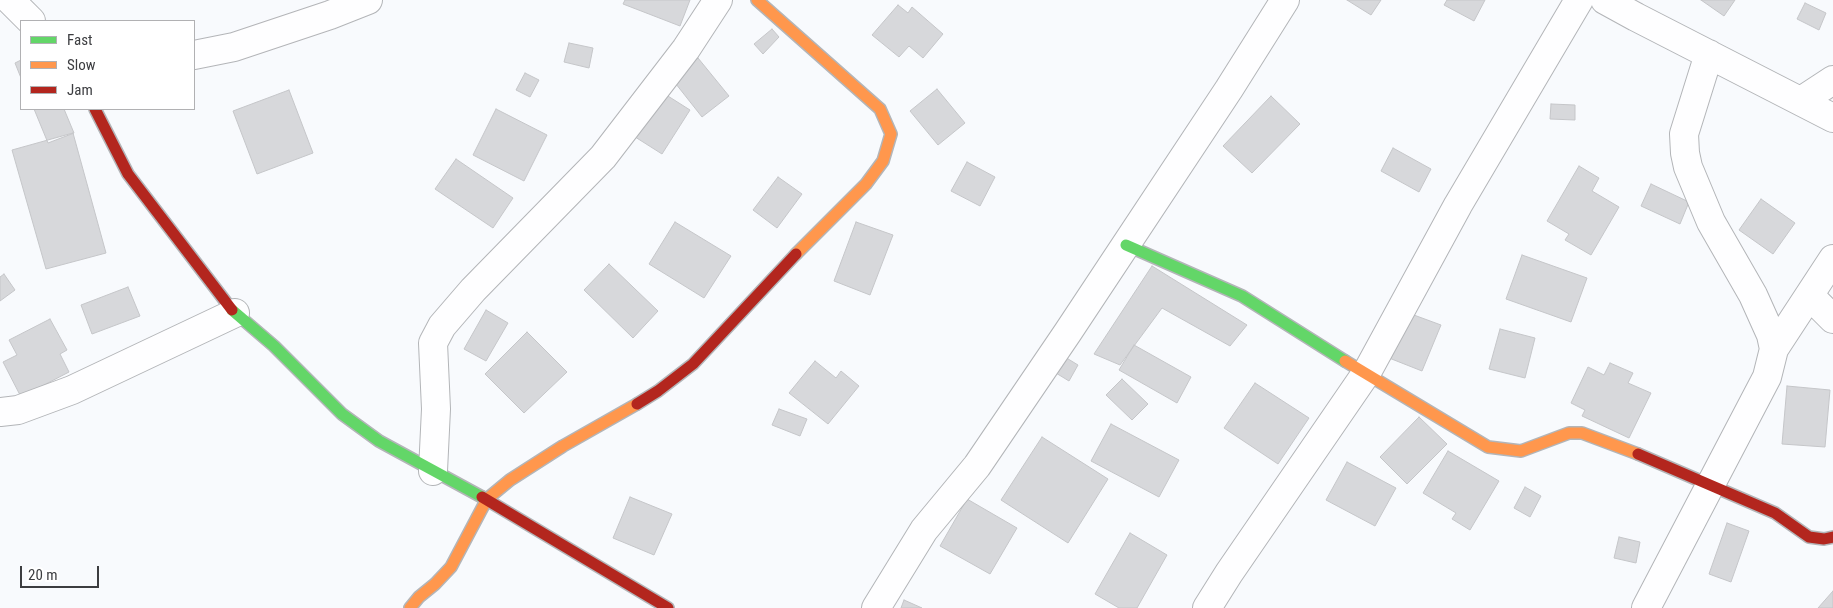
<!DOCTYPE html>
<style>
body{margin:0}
#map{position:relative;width:1833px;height:608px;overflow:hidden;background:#f8fafd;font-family:"Roboto Condensed",sans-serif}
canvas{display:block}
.legend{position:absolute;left:20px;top:20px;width:175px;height:90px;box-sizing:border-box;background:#fff;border:1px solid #b1b1b3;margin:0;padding:6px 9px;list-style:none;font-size:15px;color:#3c3d40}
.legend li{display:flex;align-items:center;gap:10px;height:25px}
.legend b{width:25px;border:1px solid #b1b1b3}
.scale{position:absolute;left:20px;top:566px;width:79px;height:22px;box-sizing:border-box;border:2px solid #3c3d40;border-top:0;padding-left:6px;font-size:15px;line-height:18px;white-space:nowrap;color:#3c3d40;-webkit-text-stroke:4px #fff;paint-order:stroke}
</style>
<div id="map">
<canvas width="1833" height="608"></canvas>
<ul class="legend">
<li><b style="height:6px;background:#63d668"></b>Fast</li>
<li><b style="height:6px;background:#ff974d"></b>Slow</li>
<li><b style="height:6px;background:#b3261e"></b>Jam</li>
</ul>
<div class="scale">20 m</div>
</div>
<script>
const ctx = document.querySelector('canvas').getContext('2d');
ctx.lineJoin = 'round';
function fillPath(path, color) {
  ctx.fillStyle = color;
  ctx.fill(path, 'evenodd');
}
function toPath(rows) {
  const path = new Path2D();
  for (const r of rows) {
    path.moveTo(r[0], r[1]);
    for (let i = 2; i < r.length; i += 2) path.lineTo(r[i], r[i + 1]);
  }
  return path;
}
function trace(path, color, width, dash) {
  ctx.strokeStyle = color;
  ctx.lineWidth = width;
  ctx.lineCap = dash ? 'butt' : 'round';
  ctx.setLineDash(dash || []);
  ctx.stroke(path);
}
const building = toPath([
 [625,0,690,0,680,26,623,4,625,0],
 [1347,0,1381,0,1371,15,1347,0],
 [1447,0,1485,0,1474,21,1444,5,1447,0],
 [1701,0,1735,0,1724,16,1701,0],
 [1805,3,1826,13,1819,30,1797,19,1805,3],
 [898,5,908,13,912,7,943,34,923,58,909,46,899,57,872,35,898,5],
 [772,29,779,37,763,54,754,44,772,29],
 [569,43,593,48,589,68,564,62,569,43],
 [698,58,729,96,702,117,672,79,698,58],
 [21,60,21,78,15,63,21,60],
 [525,73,539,80,530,97,516,90,525,73],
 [937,89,965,123,938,145,910,111,937,89],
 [289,90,313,153,257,174,233,111,289,90],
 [660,91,690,110,662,154,632,135,660,91],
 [1271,96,1300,124,1252,173,1223,146,1271,96],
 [1551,104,1575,105,1575,120,1550,119,1551,104],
 [34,109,64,109,74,133,48,143,34,109],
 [496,109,547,135,524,181,473,155,496,109],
 [73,133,106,253,46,269,12,150,73,133],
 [1393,148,1431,169,1419,192,1381,171,1393,148],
 [456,159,513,198,493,228,435,189,456,159],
 [967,162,995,177,980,206,951,191,967,162],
 [1579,166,1599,178,1592,191,1619,207,1591,255,1565,240,1569,234,1547,221,1579,166],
 [778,177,802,194,777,228,753,210,778,177],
 [1651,184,1689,202,1680,224,1641,206,1651,184],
 [1761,199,1795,223,1773,254,1739,230,1761,199],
 [675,222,731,256,704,298,649,264,675,222],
 [856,222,893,235,870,295,834,281,856,222],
 [1522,255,1587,278,1571,322,1506,299,1522,255],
 [609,264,658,311,633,338,584,290,609,264],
 [1152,266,1247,325,1230,346,1162,308,1120,365,1094,354,1152,266],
 [4,274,15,290,0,301,0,277,4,274],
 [128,287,140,316,92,334,81,305,128,287],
 [486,310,508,323,486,361,464,349,486,310],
 [1403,311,1441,325,1422,371,1384,356,1403,311],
 [50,319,67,350,60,354,69,372,21,397,3,362,17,355,9,340,50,319],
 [1500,329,1535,338,1525,378,1489,369,1500,329],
 [527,332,567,372,524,413,485,374,527,332],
 [1134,345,1191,377,1177,403,1119,370,1134,345],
 [1060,354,1078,365,1069,381,1051,370,1060,354],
 [815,361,836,378,841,371,859,386,828,424,789,393,815,361],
 [1610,363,1633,373,1628,383,1651,393,1629,438,1582,416,1585,410,1571,403,1588,367,1604,375,1610,363],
 [1122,379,1148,404,1132,420,1106,395,1122,379],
 [1255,383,1309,418,1278,464,1224,428,1255,383],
 [1787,386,1830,390,1825,447,1782,444,1787,386],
 [779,409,807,419,800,436,772,425,779,409],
 [1419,417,1447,444,1407,484,1380,457,1419,417],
 [1111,424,1179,460,1159,497,1091,461,1111,424],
 [1042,437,1108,479,1068,543,1001,500,1042,437],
 [1448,451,1499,481,1470,530,1452,519,1456,513,1423,493,1448,451],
 [1347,462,1396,488,1375,526,1326,500,1347,462],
 [1525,487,1541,496,1530,517,1514,508,1525,487],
 [630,497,672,514,654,555,613,538,630,497],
 [967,499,1017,528,990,574,940,546,967,499],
 [1727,523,1749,531,1731,582,1709,574,1727,523],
 [1130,533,1167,555,1137,608,1119,608,1095,594,1130,533],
 [1619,537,1640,542,1636,563,1614,558,1619,537],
 [1833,591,1833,608,1818,608,1833,591],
 [904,600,922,608,901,608,904,600]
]);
const street = toPath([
 [10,0,31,21],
 [1605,0,1636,17,1833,118],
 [194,55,234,47,330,15,368,0],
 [1801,101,1833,80],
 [1810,296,1833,319],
 [1774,349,1833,259],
 [0,412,18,410,72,390,235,313],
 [433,471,436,409,433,343,442,326,473,290,603,157,686,49,718,0],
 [876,608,924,530,977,466,1068,332,1229,89,1285,0],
 [1207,608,1229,573,1367,372,1458,205,1579,0],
 [1646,608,1767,377,1774,349,1771,335,1753,295,1711,222,1688,167,1685,153,1684,134,1709,54]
]);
const fast = toPath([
 [1126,245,1242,296,1345,361],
 [232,310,274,346,342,414,379,441,482,497]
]);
const slow = toPath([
 [757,0,880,109,891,134,883,161,866,184,796,254],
 [1345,361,1488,447,1521,451,1569,433,1582,433,1638,454],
 [410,608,419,597,435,584,451,567,487,499,510,480,563,446,637,404]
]);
const jam = toPath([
 [95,109,128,174,232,310],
 [637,404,658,391,693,364,796,254],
 [1638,454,1775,513,1809,537,1824,539,1833,537],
 [482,497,668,608]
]);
fillPath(building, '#d7d8db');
trace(building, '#c5c6c9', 1);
trace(street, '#b3b5b8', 30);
trace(fast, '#b3b5b8', 14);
trace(slow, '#b3b5b8', 14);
trace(jam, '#b3b5b8', 14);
trace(street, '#fefeff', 28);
trace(fast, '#63d668', 11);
trace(slow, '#ff974d', 11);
trace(jam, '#b3261e', 11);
</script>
